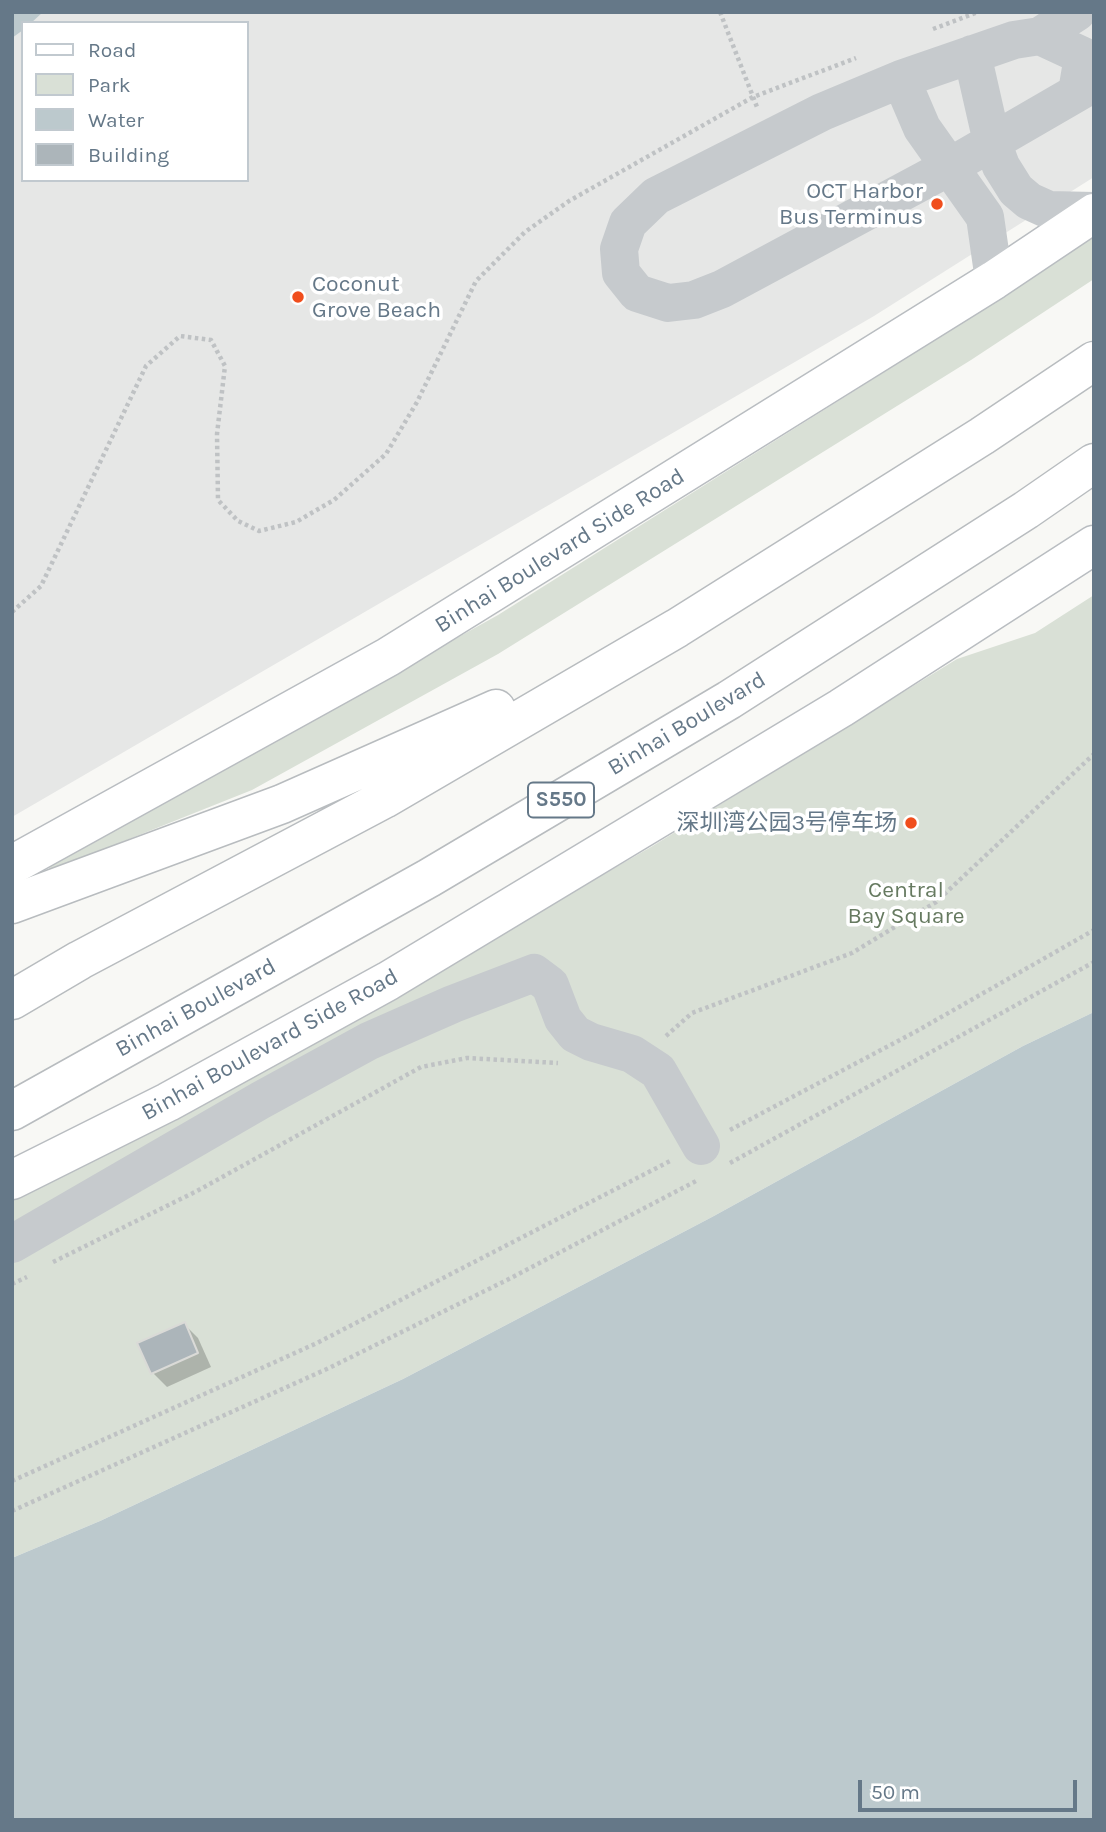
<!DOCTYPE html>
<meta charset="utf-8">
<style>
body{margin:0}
#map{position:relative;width:1106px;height:1832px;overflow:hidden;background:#f8f8f5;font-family:Karla,sans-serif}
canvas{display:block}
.frame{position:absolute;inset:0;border:14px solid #657888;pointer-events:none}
.legend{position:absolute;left:21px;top:21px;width:228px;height:161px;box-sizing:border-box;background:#fff;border:2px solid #c1c9cf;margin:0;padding:9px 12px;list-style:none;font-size:21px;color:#657888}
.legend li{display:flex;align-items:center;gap:14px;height:35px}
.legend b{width:35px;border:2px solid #c1c9cf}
.scale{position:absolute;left:858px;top:1780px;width:219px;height:32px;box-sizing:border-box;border:4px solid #657888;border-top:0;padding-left:9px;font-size:21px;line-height:24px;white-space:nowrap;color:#657888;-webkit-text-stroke:5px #fff;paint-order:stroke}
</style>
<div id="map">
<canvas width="1106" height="1832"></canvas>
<div class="frame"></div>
<ul class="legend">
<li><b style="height:9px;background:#fff"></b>Road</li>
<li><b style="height:19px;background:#d9e0d6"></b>Park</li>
<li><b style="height:19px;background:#bcc9cd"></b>Water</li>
<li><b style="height:19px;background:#acb5ba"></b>Building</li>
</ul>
<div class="scale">50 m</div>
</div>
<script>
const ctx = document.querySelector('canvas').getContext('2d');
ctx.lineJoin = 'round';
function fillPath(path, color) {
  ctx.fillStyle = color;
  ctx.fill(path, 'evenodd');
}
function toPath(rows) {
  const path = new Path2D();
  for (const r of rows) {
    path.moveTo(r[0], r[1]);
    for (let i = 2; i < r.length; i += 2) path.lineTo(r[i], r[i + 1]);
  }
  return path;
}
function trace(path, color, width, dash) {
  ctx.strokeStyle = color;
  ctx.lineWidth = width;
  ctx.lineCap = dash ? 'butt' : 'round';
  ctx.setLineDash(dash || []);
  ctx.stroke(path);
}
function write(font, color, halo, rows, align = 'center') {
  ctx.font = font + ' Karla,"Noto Sans SC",sans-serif';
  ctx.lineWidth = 7;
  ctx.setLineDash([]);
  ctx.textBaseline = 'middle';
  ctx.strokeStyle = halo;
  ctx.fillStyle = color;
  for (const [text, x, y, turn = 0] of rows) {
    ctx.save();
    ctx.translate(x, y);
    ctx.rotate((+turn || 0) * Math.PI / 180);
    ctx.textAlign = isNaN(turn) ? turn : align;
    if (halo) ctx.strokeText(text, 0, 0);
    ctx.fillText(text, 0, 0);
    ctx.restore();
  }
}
const built = toPath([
 [12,12,1094,12,1094,177,874,316,12,817],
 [23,23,247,23,247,180,23,180]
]);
const green = toPath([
 [1094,232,1094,279,971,360,498,654,252,790,49,871,50,865,498,615,959,325],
 [1094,595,1094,1012,1023,1046,712,1217,403,1379,100,1521,12,1558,12,1199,383,1001,651,847,957,659,1035,633]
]);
const water = toPath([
 [12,12,43,12,31,23,23,23,23,30,12,38],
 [1094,1012,1094,1820,12,1820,12,1558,100,1521,403,1379,712,1217,1023,1046]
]);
const shadow = toPath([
 [184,1324,198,1338,211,1367,167,1387,153,1373,140,1344]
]);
const building = toPath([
 [185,1322,198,1353,151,1374,137,1343,185,1322]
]);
const path = toPath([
 [720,12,757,107],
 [933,29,978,12],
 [12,612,41,586,146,366,180,336,211,340,225,366,217,434,218,500,238,521,259,531,296,522,334,500,386,454,417,402,476,281,525,232,569,201,753,97,856,58],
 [666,1036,692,1013,852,953,936,902,1094,754],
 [730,1130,915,1032,1094,930],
 [730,1163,1094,962],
 [53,1262,197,1191,421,1067,467,1058,558,1063],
 [12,1284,27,1277],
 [12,1481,317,1343,672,1160],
 [12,1511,329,1368,507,1280,698,1180]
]);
const minor = toPath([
 [1077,12,1040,36,1014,40,901,79,822,112,656,196,628,223,619,249,621,273,637,293,668,303,694,300,722,289,949,167,1094,83],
 [1040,36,1083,56,1077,92],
 [972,54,992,142,1001,166,1016,190,1029,201,1049,210,1094,211],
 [901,79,922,128,985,217,994,280],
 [12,1244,261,1100,369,1041,453,1004,534,973,550,985,563,1019,575,1034,591,1042,632,1054,658,1071,701,1146]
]);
const major = toPath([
 [12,865,388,657,994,280,1094,213],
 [12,1180,168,1102,388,981,841,708,1094,545]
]);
const highway = toPath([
 [12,904,282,804,496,709],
 [12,1000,80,960,384,799,677,628,982,436,1094,361],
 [12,1111,429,878,729,700,1026,510,1094,463]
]);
const markers = [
 [937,204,7,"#f04e1d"],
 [298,297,7,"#f04e1d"],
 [911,823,7,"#f04e1d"]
];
const shields = [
 [561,800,66]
];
const shieldNames = [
 ["S550",561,800]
];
const poiNames = [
 ["OCT Harbor",923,191],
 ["Bus Terminus",923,217],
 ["Coconut",312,284,"left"],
 ["Grove Beach",312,310,"left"],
 ["深圳湾公园3号停车场",897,823]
];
const streetNames = [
 ["Binhai Boulevard Side Road",560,551,-32],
 ["Binhai Boulevard",687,724,-31],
 ["Binhai Boulevard",196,1008,-29],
 ["Binhai Boulevard Side Road",270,1045,-29]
];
const parkNames = [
 ["Central",906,890],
 ["Bay Square",906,916]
];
fillPath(built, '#e6e7e6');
fillPath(green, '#d9e0d6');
fillPath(water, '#bcc9cd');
fillPath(shadow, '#0003');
fillPath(building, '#acb5ba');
trace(building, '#dadad7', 2);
trace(major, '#b9bdc1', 41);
trace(highway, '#b8bcbf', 41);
trace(path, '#bfc2c4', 4.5, [3.5, 3.5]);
trace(minor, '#c6cacd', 38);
trace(major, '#fff', 38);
trace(highway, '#fff', 38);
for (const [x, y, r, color] of markers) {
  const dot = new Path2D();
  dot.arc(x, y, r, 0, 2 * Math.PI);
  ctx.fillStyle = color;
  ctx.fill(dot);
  trace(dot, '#fff', 2.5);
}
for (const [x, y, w] of shields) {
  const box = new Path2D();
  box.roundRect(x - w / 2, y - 17.5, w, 35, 5);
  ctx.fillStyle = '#fff';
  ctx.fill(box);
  trace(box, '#657888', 2);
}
write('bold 21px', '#657888', null, shieldNames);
write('23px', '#657888', '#fff', poiNames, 'right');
write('23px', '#657888', '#fff', streetNames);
write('23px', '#667a60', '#fff', parkNames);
</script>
